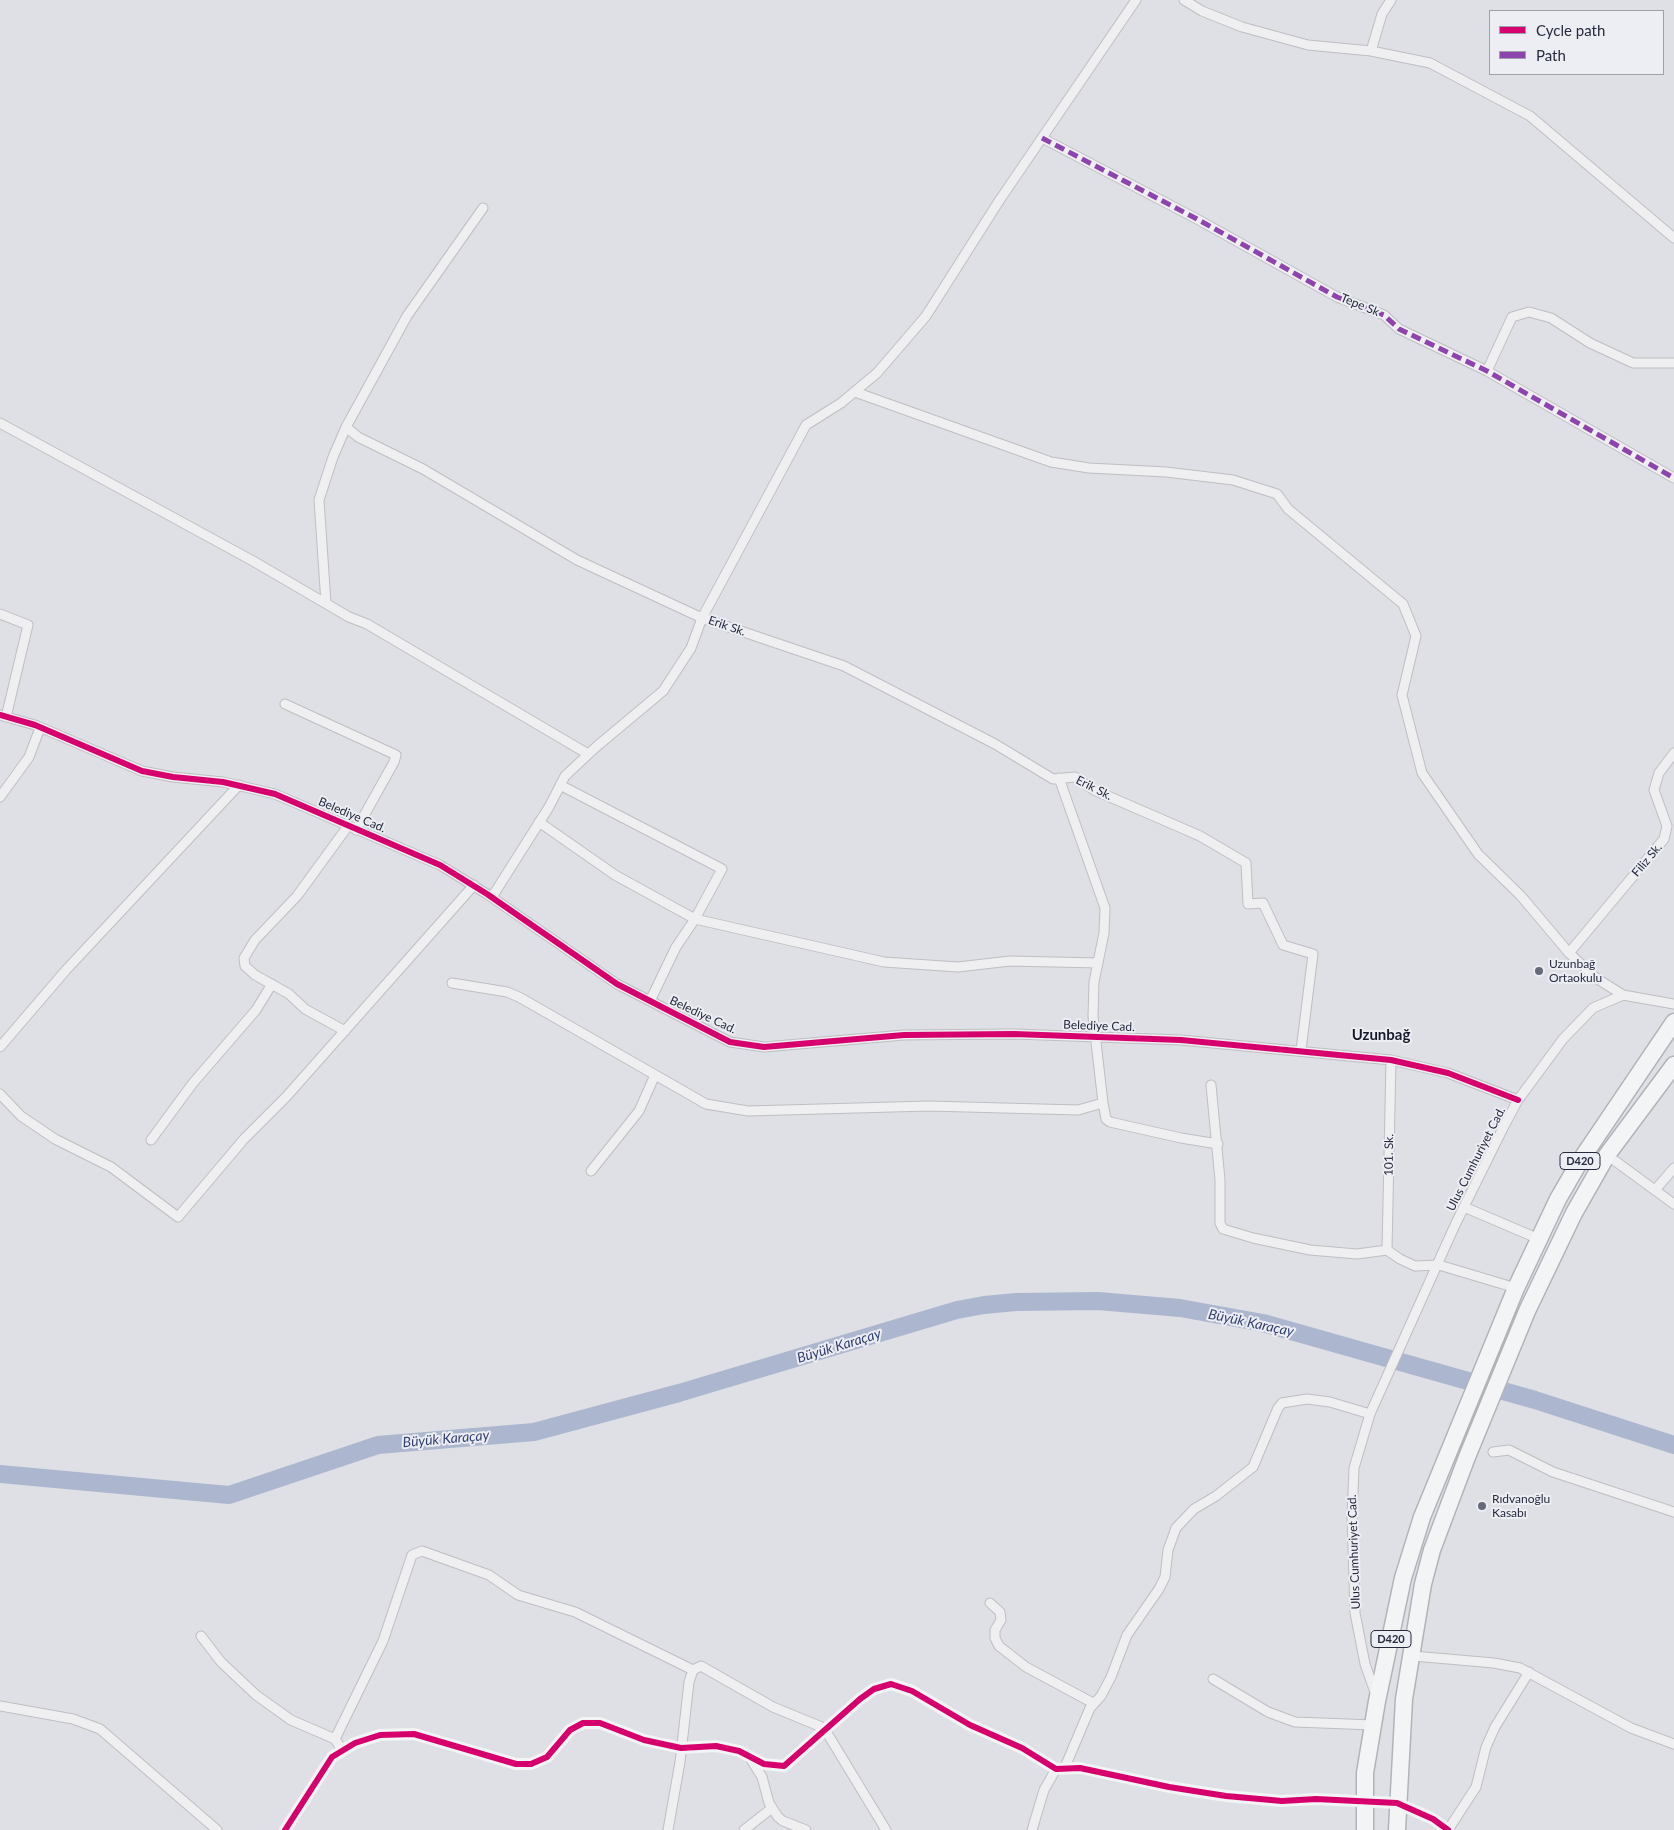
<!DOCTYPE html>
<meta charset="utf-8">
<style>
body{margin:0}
#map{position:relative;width:1674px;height:1830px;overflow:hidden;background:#dfe0e5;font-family:Lato,sans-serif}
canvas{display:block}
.legend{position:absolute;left:1489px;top:10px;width:175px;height:65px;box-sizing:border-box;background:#eceef4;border:1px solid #9da0ab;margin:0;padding:6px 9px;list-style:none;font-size:15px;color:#272a3d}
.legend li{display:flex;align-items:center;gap:10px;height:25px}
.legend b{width:25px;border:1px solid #9da0ab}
</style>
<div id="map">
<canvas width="1674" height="1830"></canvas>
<ul class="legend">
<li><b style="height:6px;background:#d6006c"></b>Cycle path</li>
<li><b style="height:6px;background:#8e44ad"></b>Path</li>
</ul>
</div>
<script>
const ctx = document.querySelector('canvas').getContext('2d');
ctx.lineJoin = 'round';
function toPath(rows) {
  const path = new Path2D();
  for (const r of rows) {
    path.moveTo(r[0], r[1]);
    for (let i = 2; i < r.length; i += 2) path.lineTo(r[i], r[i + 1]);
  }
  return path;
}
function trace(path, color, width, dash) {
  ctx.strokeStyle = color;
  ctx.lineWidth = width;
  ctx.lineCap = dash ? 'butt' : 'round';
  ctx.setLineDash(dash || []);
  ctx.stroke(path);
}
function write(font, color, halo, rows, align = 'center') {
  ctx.font = font + ' Lato,sans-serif';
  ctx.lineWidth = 4;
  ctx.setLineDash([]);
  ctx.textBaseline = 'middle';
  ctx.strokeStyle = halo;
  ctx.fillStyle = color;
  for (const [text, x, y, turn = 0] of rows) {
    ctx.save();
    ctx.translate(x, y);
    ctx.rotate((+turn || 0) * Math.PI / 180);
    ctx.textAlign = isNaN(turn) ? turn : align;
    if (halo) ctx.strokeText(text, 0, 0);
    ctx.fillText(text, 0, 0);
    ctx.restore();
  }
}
const river = toPath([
 [0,1474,229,1495,378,1445,534,1432,679,1393,957,1310,984,1305,1016,1302,1098,1301,1180,1308,1263,1323,1535,1400,1674,1445]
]);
const street = toPath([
 [1184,0,1202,11,1242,27,1308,45,1371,51,1430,63,1530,116,1674,238],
 [1371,51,1382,14,1391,0],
 [1042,138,1197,219,1337,297,1384,315,1399,329,1487,371,1674,478],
 [1487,371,1512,317,1529,312,1551,318,1590,343,1633,363,1674,363],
 [855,392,1051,462,1089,468,1166,472,1233,480,1277,494,1288,509,1403,604,1416,636,1402,695,1422,773,1478,854,1521,896,1569,953,1596,978,1623,995],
 [0,423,253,561,349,617,367,624,588,754],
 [346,427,358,437,423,469,577,560,702,618,844,666,995,744,1053,779,1075,777,1094,790,1200,836,1246,863,1248,904,1263,903,1283,945,1313,954,1301,1050],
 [326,603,319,500,333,457,346,427,407,316,483,208],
 [0,614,28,625,6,717],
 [285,704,396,755,394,762,356,830],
 [0,715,35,725,142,771,173,777,223,782,275,794,440,865,487,894,617,984,730,1042,764,1047,904,1035,1014,1034,1181,1040,1391,1060,1448,1073,1518,1100],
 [560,785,722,869,695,919,676,947,650,1001],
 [0,797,29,757,40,728],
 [539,822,615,875,695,919,884,962,958,967,1010,961,1098,963],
 [492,897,549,807,565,776,596,747,663,691,691,648,702,618,806,425,841,403,877,373,926,316,999,201,1136,0],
 [1569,953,1664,839,1667,826,1654,790,1659,773,1674,753],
 [452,983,507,992,519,997,706,1104,748,1111,929,1106,1078,1110,1103,1103,1093,1016,1094,982,1104,933,1105,908,1059,778],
 [345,1031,305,1009,289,994,255,975,245,966,244,958,255,940,297,896,348,826],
 [0,1047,66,970,239,785],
 [1211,1085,1220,1180,1220,1223,1223,1229,1253,1238,1310,1250,1357,1254,1387,1250,1400,1259,1415,1266,1439,1265,1516,1288],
 [0,1094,21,1116,55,1139,111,1167,178,1217,244,1139,286,1097,474,885],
 [1103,1103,1106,1119,1110,1122,1181,1138,1218,1144],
 [151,1140,193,1083,256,1010,272,984],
 [1607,1155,1674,1204],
 [591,1171,639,1111,655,1075],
 [1655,1190,1674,1168],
 [1464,1207,1539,1239],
 [1387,1250,1391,1060],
 [1493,1452,1509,1450,1553,1472,1674,1512],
 [990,1603,1000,1612,1001,1620,995,1630,995,1638,999,1646,1026,1667,1093,1703],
 [201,1636,221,1662,256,1695,291,1720,335,1739],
 [1413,1656,1494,1663,1520,1668,1631,1728,1674,1744],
 [1213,1679,1268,1712,1295,1722,1373,1725],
 [1376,1695,1365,1664,1355,1613,1352,1517,1354,1468,1370,1414,1455,1225,1504,1126,1518,1100,1563,1039,1593,1008,1623,995,1674,1004],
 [0,1706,73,1719,100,1729,217,1830],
 [342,1750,335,1739,383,1641,412,1555,422,1551,489,1575,518,1595,575,1612,693,1670],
 [750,1758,762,1777,769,1803,778,1817,783,1821,806,1830],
 [1065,1767,1090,1708,1101,1696,1111,1677,1127,1635,1159,1589,1165,1577,1168,1550,1176,1528,1194,1509,1216,1496,1253,1467,1278,1408,1282,1403,1307,1399,1330,1402,1370,1414],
 [668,1830,680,1762,689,1682,693,1670,701,1666,773,1707,824,1728,886,1830],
 [744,1830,772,1808],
 [1032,1830,1044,1790,1056,1769],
 [1448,1830,1476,1787,1486,1747,1495,1727,1529,1672]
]);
const secondary = toPath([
 [285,1830,332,1757,355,1743,380,1735,414,1734,516,1764,531,1764,547,1757,570,1730,583,1723,600,1723,644,1740,681,1748,716,1746,739,1751,764,1764,784,1766,860,1699,874,1689,891,1684,912,1691,970,1725,1022,1748,1056,1769,1080,1768,1169,1787,1226,1796,1282,1801,1316,1799,1397,1803,1433,1819,1448,1830]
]);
const highway = toPath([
 [1365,1830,1365,1773,1377,1701,1403,1578,1422,1517,1516,1288,1558,1199,1580,1161,1674,1022],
 [1397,1830,1404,1699,1423,1584,1432,1550,1467,1457,1527,1311,1574,1213,1607,1155,1674,1065]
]);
const quiet = toPath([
 [1042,138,1197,219,1337,297,1384,315,1399,329,1487,371,1674,478]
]);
const cycleway = toPath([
 [0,715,35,725,142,771,173,777,223,782,275,794,440,865,487,894,617,984,730,1042,764,1047,904,1035,1014,1034,1181,1040,1391,1060,1448,1073,1518,1100],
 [285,1830,332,1757,355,1743,380,1735,414,1734,516,1764,531,1764,547,1757,570,1730,583,1723,600,1723,644,1740,681,1748,716,1746,739,1751,764,1764,784,1766,860,1699,874,1689,891,1684,912,1691,970,1725,1022,1748,1056,1769,1080,1768,1169,1787,1226,1796,1282,1801,1316,1799,1397,1803,1433,1819,1448,1830]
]);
const markers = [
 [1539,971,5,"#676a78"],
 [1482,1506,5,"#676a78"]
];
const shields = [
 [1580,1161,40],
 [1391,1639,40]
];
const shieldNames = [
 ["D420",1580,1161],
 ["D420",1391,1639]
];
const streetNames = [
 ["Tepe Sk",1360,305,22],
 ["Erik Sk.",727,626,19],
 ["Erik Sk.",1094,788,27],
 ["Belediye Cad.",352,815,23],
 ["Filiz Sk.",1647,860,-50],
 ["Belediye Cad.",703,1015,25],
 ["Belediye Cad.",1099,1026,2],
 ["101. Sk.",1389,1155,-89],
 ["Ulus Cumhuriyet Cad.",1476,1159,-63],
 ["Ulus Cumhuriyet Cad.",1354,1552,-92]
];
const poiNames = [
 ["Uzunbağ",1549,964],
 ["Ortaokulu",1549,978],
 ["Rıdvanoğlu",1492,1499],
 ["Kasabı",1492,1513]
];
const waterNames = [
 ["Büyük Karaçay",1251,1323,12],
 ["Büyük Karaçay",839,1346,-17],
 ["Büyük Karaçay",446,1439,-5]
];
const quarterNames = [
 ["Uzunbağ",1381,1035]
];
trace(river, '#adb6cf', 18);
trace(street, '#bebec3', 11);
trace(highway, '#b2b3b9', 19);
trace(street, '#efeff1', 9);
trace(secondary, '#f3f4f5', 12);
trace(highway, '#f3f4f5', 16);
trace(quiet, '#8e44ad', 5, [10, 5]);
trace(cycleway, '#d6006c', 6);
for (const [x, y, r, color] of markers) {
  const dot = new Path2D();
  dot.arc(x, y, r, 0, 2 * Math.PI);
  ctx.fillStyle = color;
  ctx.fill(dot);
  trace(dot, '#eceef4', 2);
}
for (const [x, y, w] of shields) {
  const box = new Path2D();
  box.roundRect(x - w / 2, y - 8.5, w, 17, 4);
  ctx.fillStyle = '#eceef4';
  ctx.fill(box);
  trace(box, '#272a3d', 1);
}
write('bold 11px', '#272a3d', null, shieldNames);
write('12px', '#272a3d', '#eceef4', streetNames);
write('12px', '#272a3d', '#eceef4', poiNames, 'left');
write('italic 14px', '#323f70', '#eceef4', waterNames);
write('bold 15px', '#191b2d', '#eceef4', quarterNames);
</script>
